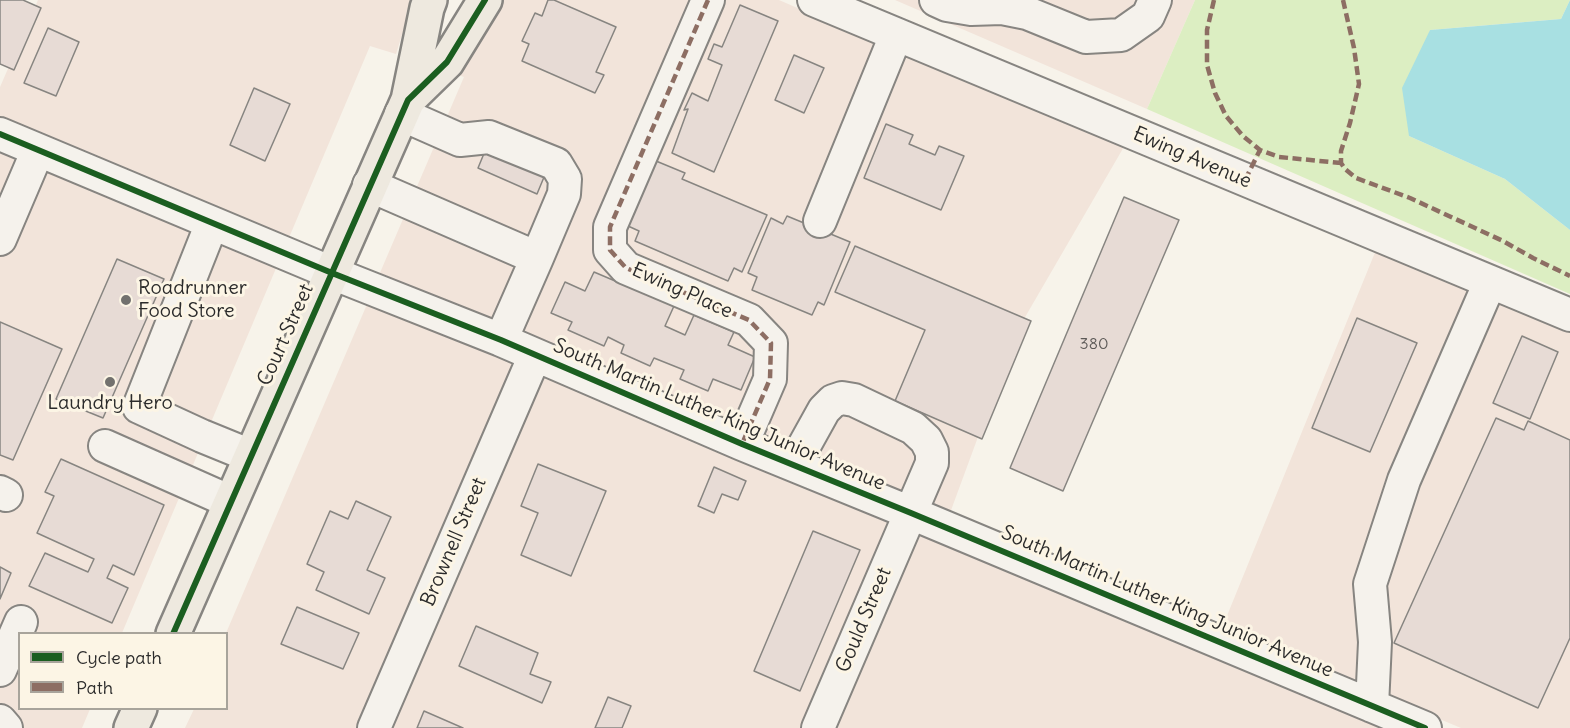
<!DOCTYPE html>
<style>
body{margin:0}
#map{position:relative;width:1570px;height:728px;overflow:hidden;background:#f7f3ea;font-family:Delius,sans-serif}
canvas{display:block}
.legend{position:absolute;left:18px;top:632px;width:210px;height:78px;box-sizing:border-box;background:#fcf5e5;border:2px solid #a8a49b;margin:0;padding:8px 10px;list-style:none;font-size:18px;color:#2b2b2b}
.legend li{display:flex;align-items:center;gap:12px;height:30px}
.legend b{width:30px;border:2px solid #a8a49b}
</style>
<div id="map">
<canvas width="1570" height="728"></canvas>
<ul class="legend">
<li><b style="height:8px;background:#1b5e20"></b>Cycle path</li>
<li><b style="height:8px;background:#8d6e63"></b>Path</li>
</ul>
</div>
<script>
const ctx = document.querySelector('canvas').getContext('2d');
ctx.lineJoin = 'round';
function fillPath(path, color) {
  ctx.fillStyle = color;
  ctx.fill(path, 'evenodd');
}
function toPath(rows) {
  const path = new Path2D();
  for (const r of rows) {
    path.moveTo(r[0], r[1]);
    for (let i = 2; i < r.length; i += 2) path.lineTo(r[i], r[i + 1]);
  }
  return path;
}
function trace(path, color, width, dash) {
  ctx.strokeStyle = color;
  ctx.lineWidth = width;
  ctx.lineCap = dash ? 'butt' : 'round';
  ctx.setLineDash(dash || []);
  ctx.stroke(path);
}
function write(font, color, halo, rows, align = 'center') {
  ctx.font = font + ' Delius,sans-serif';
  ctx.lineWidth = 6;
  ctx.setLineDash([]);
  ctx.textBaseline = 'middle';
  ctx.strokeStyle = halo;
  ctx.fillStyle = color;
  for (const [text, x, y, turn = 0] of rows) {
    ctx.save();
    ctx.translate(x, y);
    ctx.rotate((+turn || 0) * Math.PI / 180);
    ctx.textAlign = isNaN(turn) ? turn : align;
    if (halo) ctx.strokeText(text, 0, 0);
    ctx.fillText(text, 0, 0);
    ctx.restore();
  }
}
const built = toPath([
 [38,0,412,0,406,14,408,15,396,54,370,46,288,240,0,117,0,87],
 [504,0,691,0,595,220,595,249,740,332,755,347,755,375,733,424,379,275,464,77,456,74],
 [726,0,779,0,848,30,1125,145,1017,331,950,513,763,437,786,381,782,333,635,256,626,246,625,230],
 [895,0,1195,0,1147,109],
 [0,148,277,266,122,633,20,634,20,708,90,709,82,728,0,728],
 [1376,250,1570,331,1570,728,1461,728,1222,628],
 [368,302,515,362,356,728,185,728,194,709,226,708,226,633],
 [544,375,890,520,800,728,391,728],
 [920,532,1388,728,835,728]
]);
const green = toPath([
 [1195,0,1570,0,1561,19,1430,30,1409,136,1505,179,1570,230,1570,294,1147,109]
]);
const water = toPath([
 [1570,0,1570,230,1505,179,1409,136,1402,88,1430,30,1561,19]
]);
const building = toPath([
 [0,0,23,0,41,8,14,70,0,64,0,0],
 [548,0,554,0,616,27,596,72,604,75,595,93,522,61,529,44,522,41,535,13,542,16,548,0],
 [740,5,778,21,714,172,672,153,688,109,684,110,692,93,708,101,722,65,708,59,714,44,722,47,740,5],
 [48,28,79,42,56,96,24,83,48,28],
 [794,55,824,68,804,113,775,100,794,55],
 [254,88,290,104,265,161,230,145,254,88],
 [886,124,913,135,909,144,935,155,939,146,964,156,941,210,864,178,886,124],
 [490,139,549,165,537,194,478,168,490,139],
 [656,161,685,173,682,179,767,215,742,272,734,268,728,281,635,241,639,231,628,226,656,161],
 [1124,197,1179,220,1063,491,1010,468,1124,197],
 [787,216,850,242,824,305,818,302,812,315,752,290,757,277,748,273,771,218,783,224,787,216],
 [855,246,1031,321,982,439,895,401,925,330,835,292,855,246],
 [117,259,164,279,103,418,56,399,117,259],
 [594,272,674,306,665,326,685,335,694,315,734,332,728,345,755,357,741,390,713,379,708,391,680,379,684,370,654,358,650,366,621,353,624,345,608,337,604,346,568,330,572,322,551,313,565,282,585,291,594,272],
 [1357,318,1417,343,1370,452,1312,428,1357,318],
 [0,322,62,349,13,460,0,455,0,322],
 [1522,336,1558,352,1530,419,1493,403,1522,336],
 [1496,418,1524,430,1528,421,1570,440,1570,638,1538,708,1394,643,1496,418],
 [61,459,164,505,134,575,113,565,107,578,128,588,112,623,29,586,45,553,88,572,94,559,37,533,54,496,45,492,61,459],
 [538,464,606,491,571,576,521,555,538,513,521,506,538,464],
 [714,467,746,481,738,500,722,494,714,513,698,506,714,467],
 [356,501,391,517,367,570,385,578,369,614,316,590,324,572,307,564,330,511,348,519,356,501],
 [813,531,860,550,800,691,754,671,813,531],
 [0,567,11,573,0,599,0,567],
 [297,607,359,633,343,669,281,644,297,607],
 [476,626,538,653,530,674,551,682,542,703,459,666,476,626],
 [608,697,631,706,622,728,595,728,608,697],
 [424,711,463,728,417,728,424,711]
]);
const minor = toPath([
 [708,0,610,227,610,250,626,268,749,320,771,343,770,379,742,444],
 [814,0,1570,315],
 [936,0,947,5,971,9,1002,8,1027,13,1086,37,1121,35,1148,16,1155,0],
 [401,114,460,140,489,137,556,164,565,179,564,194,537,258],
 [0,134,332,273,501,340,742,444,911,513,1425,728],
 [369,185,537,258,501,340],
 [820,221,896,35],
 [212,223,139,407,202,436,251,456],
 [0,239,38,150],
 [105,446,231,502],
 [796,466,804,446,824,410,833,401,842,398,854,400,913,428,926,440,932,452,932,463,818,728],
 [0,492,6,495],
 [0,670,21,622],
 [1372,706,1375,642,1370,584,1404,480,1490,282],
 [0,721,6,728],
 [374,728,535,355]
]);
const major = toPath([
 [408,100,427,8,430,0],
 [173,634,408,100,447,62,485,0],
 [131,728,140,708]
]);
const quiet = toPath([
 [708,0,610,227,610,250,626,268,749,320,771,343,770,379,742,444],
 [1214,0,1207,30,1207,65,1215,93,1226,116,1243,136,1260,150,1279,157,1341,163],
 [1343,0,1354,48,1359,84,1350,123,1341,151,1341,163,1345,169,1356,178,1410,198,1503,241,1533,258,1570,276],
 [1245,180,1260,150]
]);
const cycleway = toPath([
 [0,134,332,273,501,340,742,444,911,513,1425,728],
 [173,634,408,100,447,62,485,0]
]);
const markers = [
 [126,300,6,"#72716e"],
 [110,382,6,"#72716e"]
];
const numberNames = [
 ["380",1094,344]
];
const streetNames = [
 ["Ewing Avenue",1192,158,23],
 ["Ewing Place",682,291,24],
 ["Court Street",286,335,-66],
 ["South Martin Luther King Junior Avenue",719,415,23],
 ["Brownell Street",454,542,-67],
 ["South Martin Luther King Junior Avenue",1167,602,23],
 ["Gould Street",864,620,-67]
];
const poiNames = [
 ["Roadrunner",138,288],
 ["Food Store",138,311],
 ["Laundry Hero",110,403,"center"]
];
fillPath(built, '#f2e4da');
fillPath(green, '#dceec2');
fillPath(water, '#a8e0e2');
fillPath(building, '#e7dbd5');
trace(building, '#878581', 1.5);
trace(minor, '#878581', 36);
trace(major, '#878581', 38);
trace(minor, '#f5f2ec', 32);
trace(major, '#eee9df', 33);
trace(quiet, '#8d6e63', 4.5, [9, 4.5]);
trace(cycleway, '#1b5e20', 6);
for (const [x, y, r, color] of markers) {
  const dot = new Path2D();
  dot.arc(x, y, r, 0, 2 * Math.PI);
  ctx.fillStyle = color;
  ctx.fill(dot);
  trace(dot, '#fcf5e5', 2);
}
write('16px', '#5c5957', null, numberNames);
write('20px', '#2b2b2b', '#fcf5e5', streetNames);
write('20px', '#2b2b2b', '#fcf5e5', poiNames, 'left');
</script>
